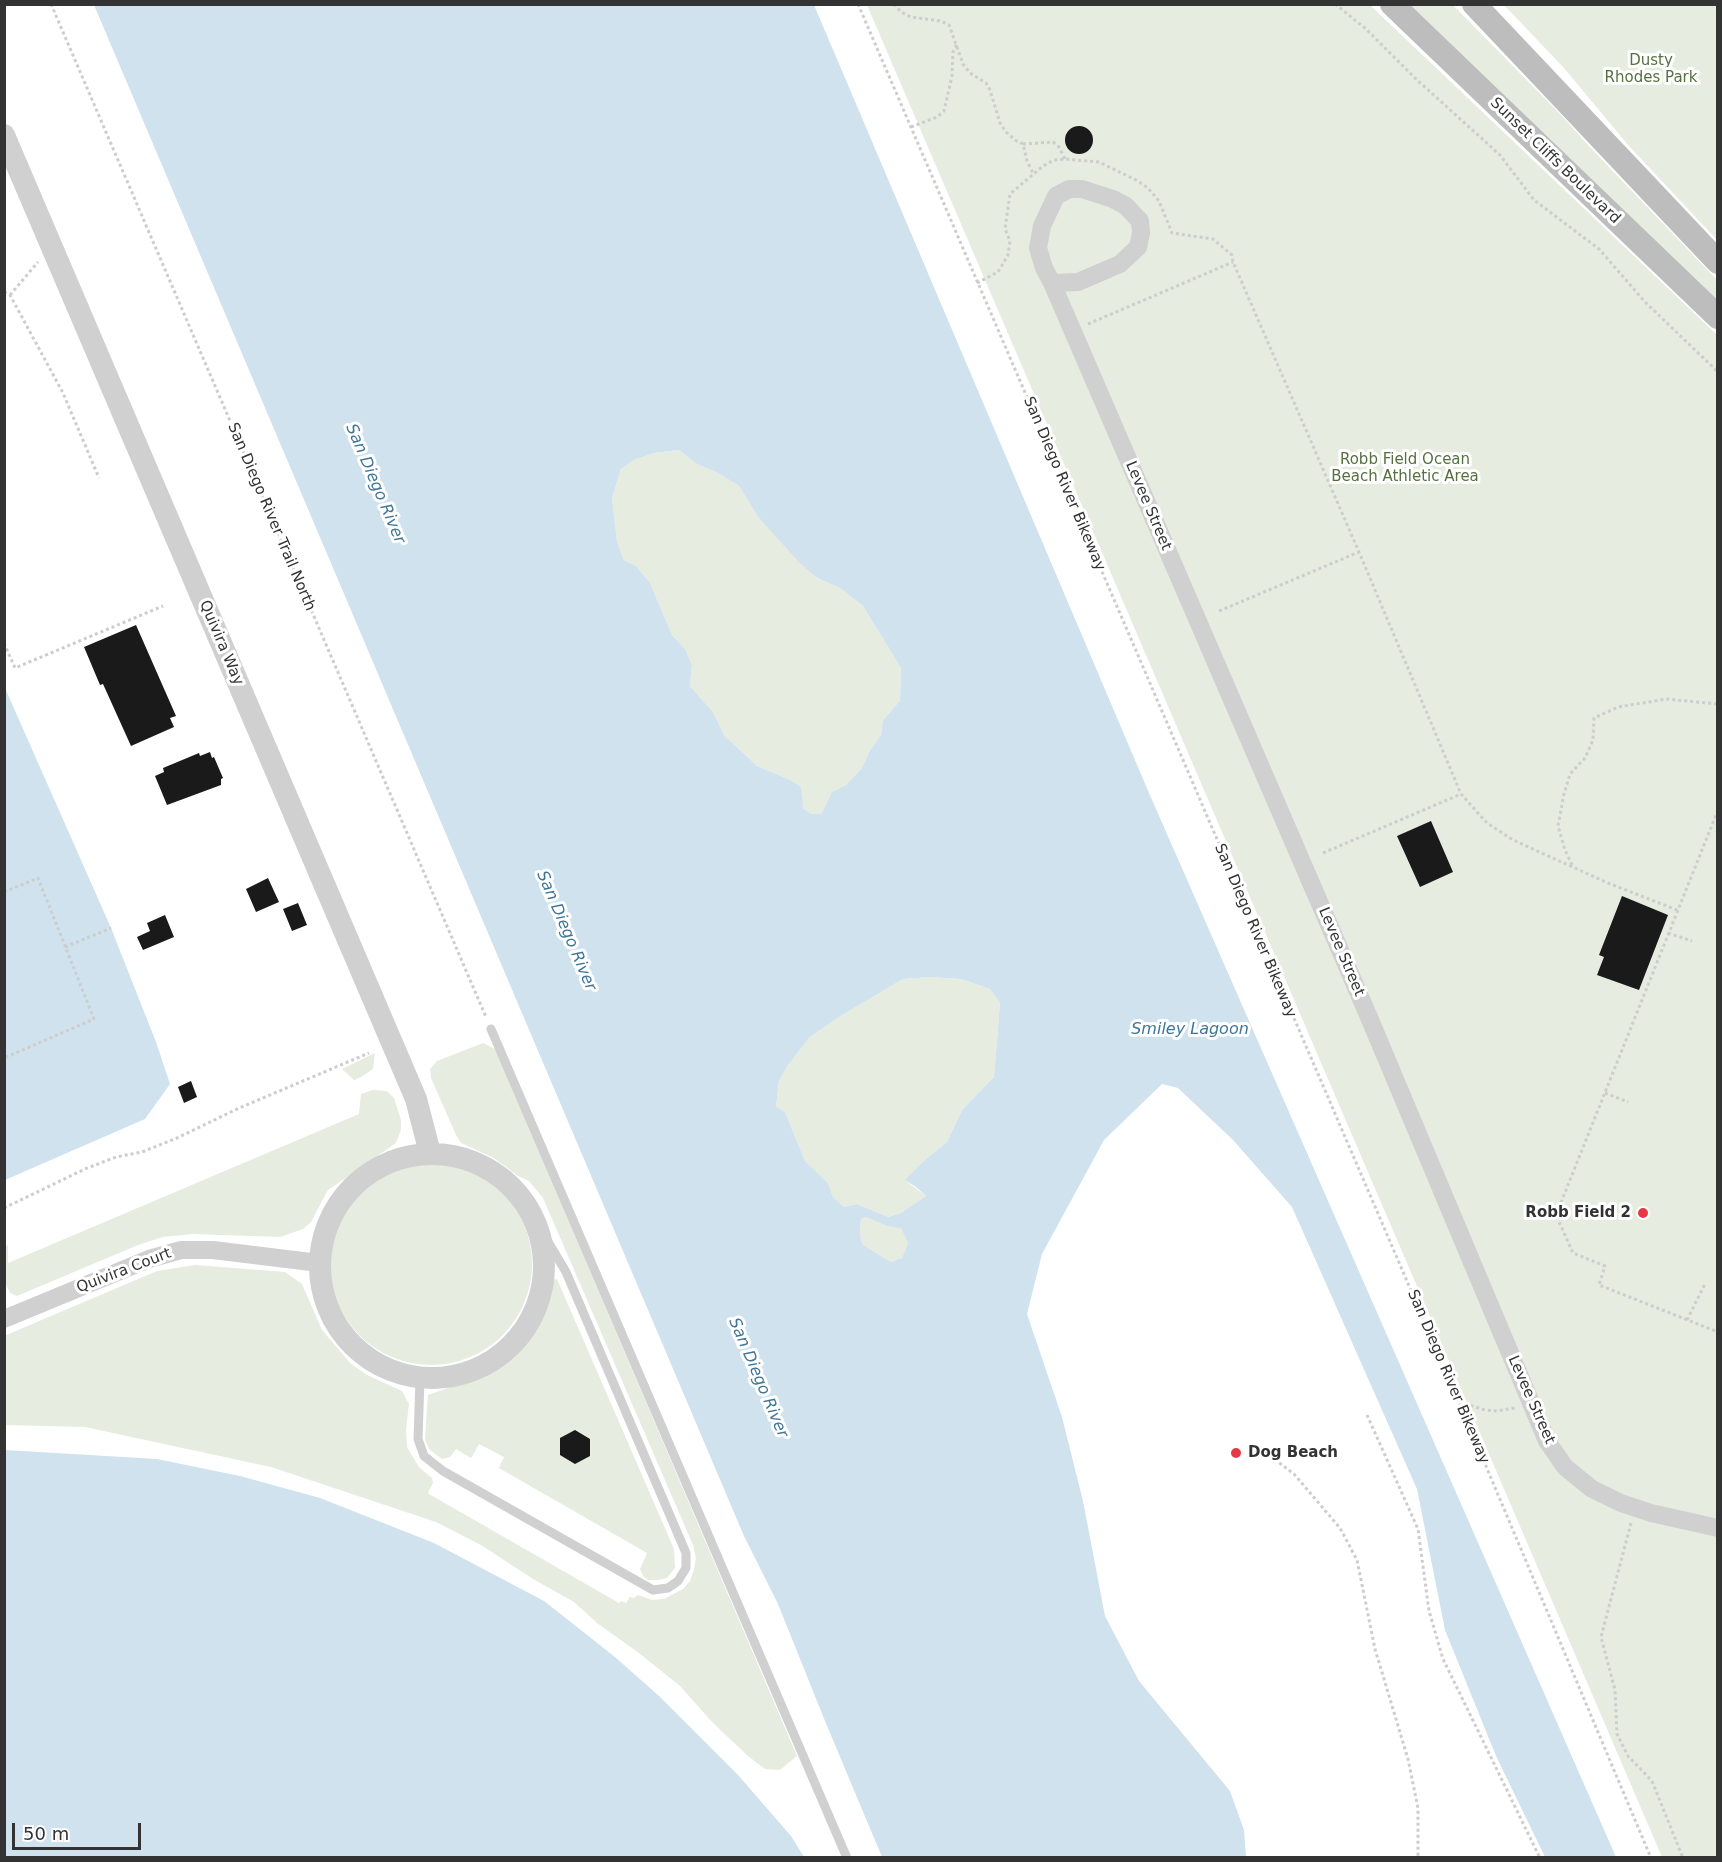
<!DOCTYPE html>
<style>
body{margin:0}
#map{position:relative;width:1722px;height:1862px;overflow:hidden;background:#fff;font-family:"DejaVu Sans",sans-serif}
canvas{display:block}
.frame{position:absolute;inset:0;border:6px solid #333;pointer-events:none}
.scale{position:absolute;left:12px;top:1823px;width:129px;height:27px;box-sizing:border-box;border:3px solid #333;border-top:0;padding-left:8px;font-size:18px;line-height:21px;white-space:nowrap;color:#333;-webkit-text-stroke:4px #fff;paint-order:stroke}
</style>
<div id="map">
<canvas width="1722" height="1862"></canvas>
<div class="frame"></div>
<div class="scale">50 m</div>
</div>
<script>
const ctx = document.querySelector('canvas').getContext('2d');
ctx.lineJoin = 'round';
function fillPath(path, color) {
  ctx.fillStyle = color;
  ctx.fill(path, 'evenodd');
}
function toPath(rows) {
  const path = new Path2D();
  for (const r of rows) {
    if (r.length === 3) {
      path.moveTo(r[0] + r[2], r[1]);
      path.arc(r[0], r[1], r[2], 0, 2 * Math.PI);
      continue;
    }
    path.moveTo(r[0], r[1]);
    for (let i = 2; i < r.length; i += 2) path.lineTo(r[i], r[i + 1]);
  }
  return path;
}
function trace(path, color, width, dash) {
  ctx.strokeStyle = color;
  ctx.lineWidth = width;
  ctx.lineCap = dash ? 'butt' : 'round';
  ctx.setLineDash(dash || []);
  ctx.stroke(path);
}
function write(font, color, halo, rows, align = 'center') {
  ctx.font = font + ' "DejaVu Sans",sans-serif';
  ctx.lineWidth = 6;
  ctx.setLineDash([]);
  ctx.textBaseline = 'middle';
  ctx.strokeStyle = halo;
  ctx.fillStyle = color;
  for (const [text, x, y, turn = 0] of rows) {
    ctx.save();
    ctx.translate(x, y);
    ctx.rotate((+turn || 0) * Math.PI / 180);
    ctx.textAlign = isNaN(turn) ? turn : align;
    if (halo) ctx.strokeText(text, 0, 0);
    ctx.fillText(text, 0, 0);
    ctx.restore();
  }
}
const green = toPath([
 [867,5,1370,5,1717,335,1717,1857,1662,1857],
 [1403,5,1453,5,1564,118,1585,142,1717,280,1717,303],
 [1504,5,1717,5,1717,240,1629,146,1564,68],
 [679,450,697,464,718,473,739,486,758,517,817,578,840,588,863,606,901,668,900,701,883,720,881,735,869,752,862,768,846,785,832,792,821,814,811,814,803,808,800,799,788,779,757,766,724,735,713,712,690,686,692,665,685,649,672,635,650,583,636,566,624,560,617,542,612,498,621,469,634,460,654,453],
 [930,977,961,979,990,989,1000,1003,994,1077,962,1110,947,1142,925,1160,906,1181,926,1196,901,1213,888,1217,857,1204,844,1207,833,1197,828,1183,805,1161,785,1112,776,1106,779,1081,788,1065,810,1037,839,1017,903,979],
 [483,1043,495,1049,499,1058,797,1756,780,1770,765,1769,748,1756,713,1723,680,1686,639,1653,597,1623,574,1602,533,1579,481,1545,436,1522,271,1467,85,1427,5,1425,4,1336,157,1271,195,1265,285,1272,302,1284,322,1330,351,1364,367,1375,402,1391,409,1404,406,1430,407,1447,419,1467,432,1478,433,1483,428,1492,429,1494,619,1603,621,1601,626,1603,630,1597,634,1598,638,1595,652,1600,664,1599,683,1589,690,1581,694,1569,696,1558,693,1545,543,1198,529,1181,518,1176,494,1158,461,1143,456,1135,431,1078,430,1069,437,1061],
 [375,1053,373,1069,361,1077,354,1080,342,1069],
 [373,1090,387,1091,394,1098,401,1120,401,1130,396,1143,328,1190,311,1222,303,1229,280,1237,192,1234,163,1237,138,1245,17,1296,10,1293,5,1282,5,1247,8,1245,8,1263,359,1114,361,1094],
 [431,1264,101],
 [866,1217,887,1226,901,1227,908,1243,902,1258,891,1262,864,1247,861,1241,860,1228,861,1219],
 [557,1279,674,1549,675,1568,667,1578,658,1580,648,1580,643,1576,640,1569,647,1553,499,1468,504,1457,479,1444,471,1458,456,1449,450,1457,442,1459,429,1449,425,1439,428,1395,482,1376,505,1362,535,1332,548,1304,553,1280]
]);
const water = toPath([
 [94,5,814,5,1149,793,1616,1857,1545,1857,1496,1756,1445,1630,1417,1489,1292,1207,1233,1140,1178,1088,1162,1084,1104,1140,1042,1254,1027,1314,1062,1417,1083,1501,1105,1616,1139,1681,1230,1791,1244,1830,1246,1857,882,1857,825,1721,778,1604,744,1536],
 [679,450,697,464,718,473,739,486,758,517,800,563,817,578,840,588,863,606,901,668,900,701,883,720,881,735,869,752,862,768,846,785,832,792,821,814,811,814,803,808,801,787,788,779,757,766,724,735,713,712,690,686,692,665,685,649,672,635,650,583,636,566,624,560,617,542,612,498,621,469,634,460,654,453],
 [930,977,961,979,990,989,1000,1003,994,1077,962,1110,947,1142,925,1160,905,1180,916,1187,926,1196,901,1213,888,1217,857,1204,844,1207,833,1197,828,1183,805,1161,785,1112,776,1106,779,1081,788,1065,810,1037,839,1017,903,979],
 [866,1217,887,1226,901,1228,908,1243,902,1258,891,1262,864,1246,861,1241,860,1228,861,1219],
 [5,688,111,928,156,1042,170,1084,145,1119,5,1180],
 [5,1450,157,1459,240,1476,320,1498,434,1543,544,1601,615,1657,659,1696,738,1775,791,1836,804,1857,5,1857]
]);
const building = toPath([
 [1079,140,14],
 [136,625,176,716,170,718,174,727,131,746,103,684,100,685,84,647],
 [210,752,212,758,214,757,223,778,221,779,221,785,167,805,155,776,164,772,163,768,199,753,200,756],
 [1431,821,1453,872,1420,887,1397,836],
 [268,878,279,902,256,912,246,889],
 [1622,896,1668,915,1639,990,1597,975,1604,957,1599,955],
 [298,903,307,925,292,931,283,909],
 [165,915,174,937,143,950,137,937,150,931,147,923],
 [191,1081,197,1097,184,1103,178,1087],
 [575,1430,590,1439,590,1456,575,1464,560,1455,560,1438]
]);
const path = toPath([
 [51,4,486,1017],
 [858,4,1459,1402,1651,1858],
 [894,4,901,12,911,17,941,21,949,25,963,64,970,73,986,83,990,90,1000,123,1006,132,1015,140,1023,144,1027,161,1033,173],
 [1335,4,1366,29,1416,79,1500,155,1534,200,1599,249,1645,302,1718,372],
 [911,127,937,117,944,111,952,76,953,52,957,44],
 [1023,144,1053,142,1059,147,1065,159],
 [977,283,998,272,1008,255,1010,241,1005,229,1010,194,1043,166,1054,160,1065,159,1099,162,1138,181,1148,188,1159,201,1172,233,1213,239,1232,255,1233,262,1359,552,1461,794,1487,823,1513,840,1608,883,1677,910],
 [4,292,10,295,63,393,99,478],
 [10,295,38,262],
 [1088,324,1233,262],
 [1219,611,1359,552],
 [4,643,15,668,163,606],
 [1718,810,1556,1215,1573,1253,1605,1266,1599,1285,1718,1332],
 [1323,853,1461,794],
 [1572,865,1565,850,1558,826,1564,794,1570,774,1585,758,1593,740,1594,718,1618,707,1666,699,1718,704],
 [4,892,38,878,94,1019,4,1058],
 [1668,933,1692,941],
 [65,947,111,928],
 [1605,1093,1628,1102],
 [4,1208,85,1169,116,1157,142,1152,177,1138,237,1109,369,1053],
 [1687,1320,1705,1284],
 [1459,1402,1485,1410,1497,1411,1515,1408],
 [1367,1415,1418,1529,1429,1611,1443,1659,1540,1858],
 [1265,1452,1294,1474,1340,1528,1357,1560,1375,1649,1408,1759,1418,1808,1418,1858],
 [1631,1523,1601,1637,1615,1690,1617,1734,1628,1756,1652,1781,1683,1858]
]);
const service = toPath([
 [491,1029,847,1858],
 [420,1379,418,1439,424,1456,443,1471,653,1590,668,1588,678,1581,686,1568,686,1553,566,1272,537,1223]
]);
const minor = toPath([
 [1052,283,1078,282,1120,264,1138,247,1141,233,1140,221,1126,206,1113,199,1082,189,1069,189,1056,196,1042,226,1038,248,1044,268,1052,283,1371,1022,1547,1441,1565,1467,1592,1489,1621,1503,1651,1513,1718,1528],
 [4,1319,149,1259,181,1250,213,1250,319,1263]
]);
const tertiary = toPath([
 [4,135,416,1099,430,1153],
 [432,1266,112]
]);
const secondary = toPath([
 [1392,4,1718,317],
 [1474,4,1718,262]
]);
const markers = [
 [1643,1213,6,"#e63946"],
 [1236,1453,6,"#e63946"]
];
const parkNames = [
 ["Dusty",1651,61],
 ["Rhodes Park",1651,78],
 ["Robb Field Ocean",1405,460],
 ["Beach Athletic Area",1405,477]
];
const streetNames = [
 ["Sunset Cliffs Boulevard",1555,161,44],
 ["San Diego River Bikeway",1064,484,67],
 ["Levee Street",1148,506,67],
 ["San Diego River Trail North",271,517,67],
 ["Quivira Way",221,643,67],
 ["San Diego River Bikeway",1255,931,67],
 ["Levee Street",1341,952,67],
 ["Quivira Court",124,1271,-21],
 ["San Diego River Bikeway",1448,1377,67],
 ["Levee Street",1531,1400,66]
];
const poiNames = [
 ["Robb Field 2",1631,1213],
 ["Dog Beach",1248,1453,"left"]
];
const waterNames = [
 ["San Diego River",375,484,67],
 ["San Diego River",566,931,67],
 ["Smiley Lagoon",1190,1030],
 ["San Diego River",758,1378,67]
];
fillPath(green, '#e6ecdf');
fillPath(water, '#cfe2ee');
fillPath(building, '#1a1a1a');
trace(path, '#cdcdcd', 3, [3, 3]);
trace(service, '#d0d0d0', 9);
trace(minor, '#d0d0d0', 18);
trace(tertiary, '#d0d0d0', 22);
trace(secondary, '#bdbdbd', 24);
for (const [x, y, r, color] of markers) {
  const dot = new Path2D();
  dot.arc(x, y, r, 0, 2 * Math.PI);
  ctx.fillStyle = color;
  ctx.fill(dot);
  trace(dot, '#fff', 2);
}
write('15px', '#56703f', '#fff', parkNames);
write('15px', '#333', '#fff', streetNames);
write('bold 15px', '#333', '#fff', poiNames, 'right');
write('italic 16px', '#3f7597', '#fff', waterNames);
</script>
